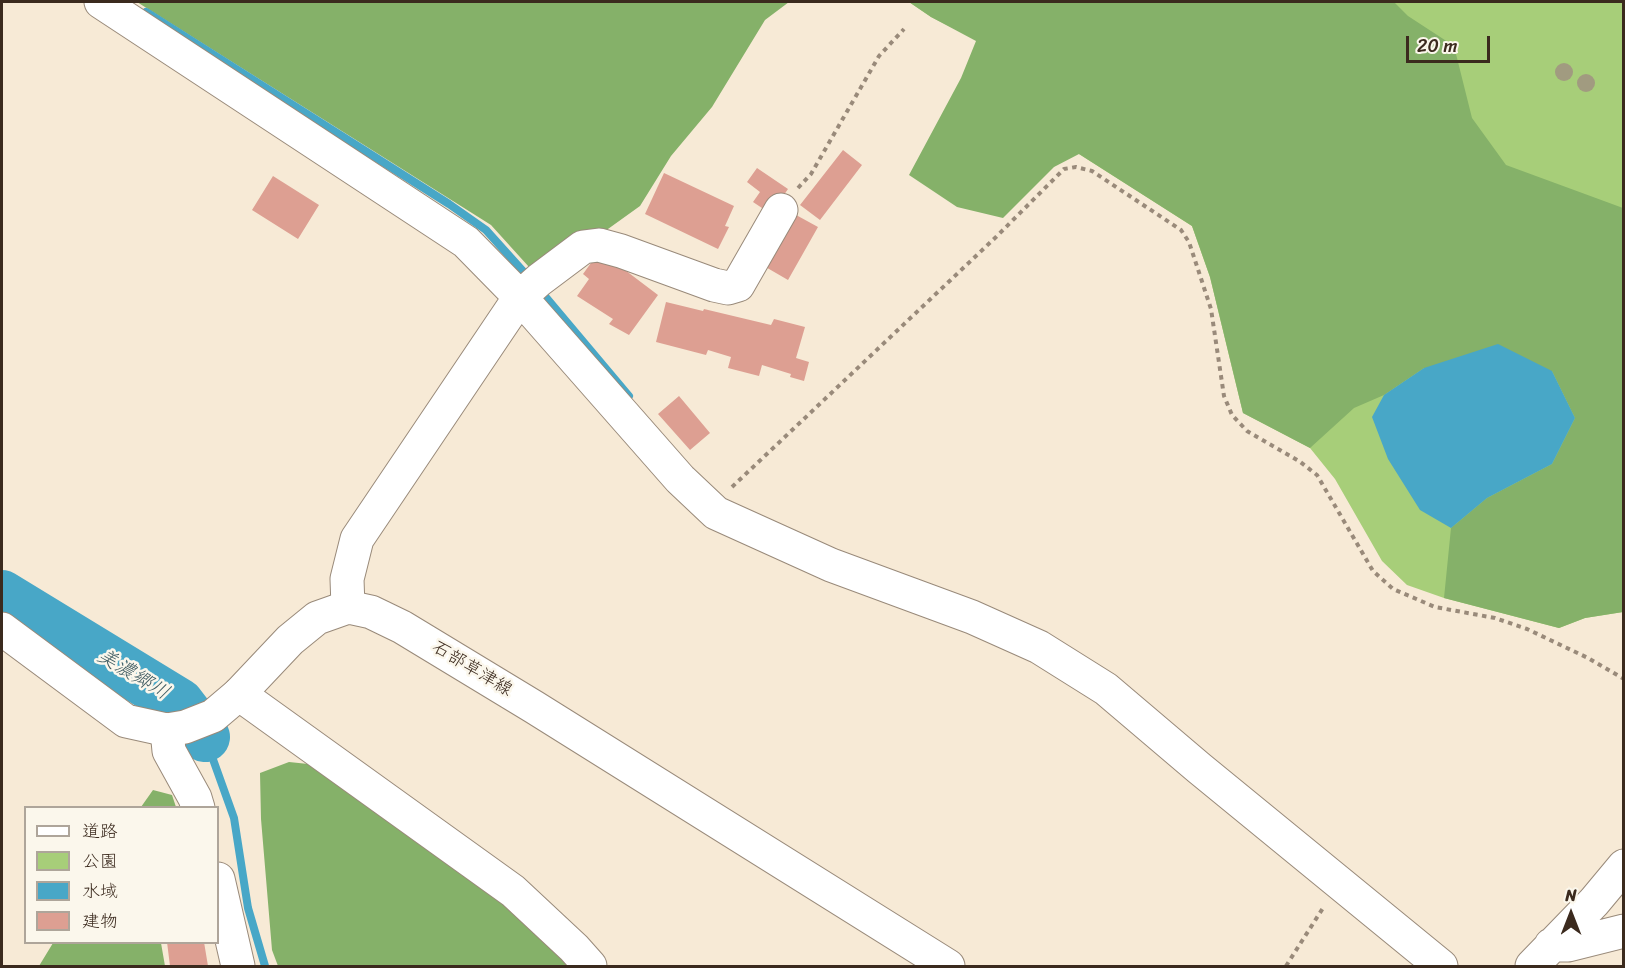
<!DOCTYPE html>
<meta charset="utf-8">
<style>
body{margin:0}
#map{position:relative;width:1625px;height:968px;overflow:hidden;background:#f7ead6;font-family:Sriracha,"Klee One",sans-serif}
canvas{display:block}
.frame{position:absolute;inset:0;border:3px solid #3b2a1e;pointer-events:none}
.legend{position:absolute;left:24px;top:806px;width:195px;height:138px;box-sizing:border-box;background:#fbf7ec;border:2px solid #aea59a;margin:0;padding:8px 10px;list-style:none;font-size:18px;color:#3b2a1e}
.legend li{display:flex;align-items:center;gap:12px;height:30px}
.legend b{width:30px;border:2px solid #aea59a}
.north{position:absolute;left:1541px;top:884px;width:60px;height:60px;-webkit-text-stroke:4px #fbf7ec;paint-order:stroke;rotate:0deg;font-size:16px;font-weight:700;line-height:24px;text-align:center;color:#3b2a1e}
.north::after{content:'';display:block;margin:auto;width:21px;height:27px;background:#3b2a1e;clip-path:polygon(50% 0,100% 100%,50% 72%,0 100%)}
.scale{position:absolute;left:1406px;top:36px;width:84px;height:27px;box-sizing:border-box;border:3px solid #3b2a1e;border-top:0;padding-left:8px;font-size:18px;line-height:21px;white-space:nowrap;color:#3b2a1e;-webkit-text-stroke:4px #fbf7ec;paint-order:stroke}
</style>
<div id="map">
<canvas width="1625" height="968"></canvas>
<div class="frame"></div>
<ul class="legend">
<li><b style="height:8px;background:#fff"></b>道路</li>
<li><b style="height:16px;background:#a7ce79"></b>公園</li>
<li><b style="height:16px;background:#48a7c7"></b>水域</li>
<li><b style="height:16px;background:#dd9f92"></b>建物</li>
</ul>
<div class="north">N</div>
<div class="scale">20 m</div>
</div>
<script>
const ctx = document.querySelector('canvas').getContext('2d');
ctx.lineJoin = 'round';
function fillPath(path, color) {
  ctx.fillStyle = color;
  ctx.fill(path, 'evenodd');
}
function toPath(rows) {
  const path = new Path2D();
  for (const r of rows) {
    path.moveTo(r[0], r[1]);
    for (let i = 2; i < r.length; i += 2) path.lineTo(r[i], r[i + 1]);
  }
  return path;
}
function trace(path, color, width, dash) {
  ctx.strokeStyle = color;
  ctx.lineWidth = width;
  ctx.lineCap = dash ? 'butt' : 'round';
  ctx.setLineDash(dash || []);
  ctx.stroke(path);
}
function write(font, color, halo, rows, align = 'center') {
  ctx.font = font + ' Sriracha,"Klee One",sans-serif';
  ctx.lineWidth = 5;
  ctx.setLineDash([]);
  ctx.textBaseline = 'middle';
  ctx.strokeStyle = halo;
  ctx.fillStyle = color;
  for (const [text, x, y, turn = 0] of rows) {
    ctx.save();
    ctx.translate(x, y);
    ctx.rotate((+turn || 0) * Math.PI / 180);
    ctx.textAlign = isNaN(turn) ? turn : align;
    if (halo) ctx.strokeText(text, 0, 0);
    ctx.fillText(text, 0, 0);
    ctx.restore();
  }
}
const green = toPath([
 [909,2,1623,2,1623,612,1585,618,1559,628,1444,598,1407,585,1382,561,1335,479,1310,448,1243,413,1210,277,1192,226,1079,154,977,40,931,17]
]);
const forest = toPath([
 [137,2,789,2,765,20,712,107,671,156,640,206,601,234,529,267,491,225],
 [909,2,1394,2,1408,16,1454,46,1472,118,1506,165,1623,208,1623,612,1585,618,1559,628,1444,598,1451,528,1487,498,1552,464,1575,418,1552,371,1424,368,1384,395,1354,408,1310,448,1243,413,1210,277,1192,226,1079,154,1054,167,1003,218,957,207,909,175,961,78,976,41,931,17],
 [289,762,318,765,506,900,572,966,278,966,272,950,261,819,260,773],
 [153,790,172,795,176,807,141,807],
 [53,943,161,943,165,966,39,966]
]);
const water = toPath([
 [1498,344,1552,371,1575,418,1552,464,1487,498,1451,528,1420,510,1388,459,1372,417,1384,395,1424,368]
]);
const stream = toPath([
 [146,12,449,204,486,230,530,279],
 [539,289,629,396],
 [205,737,234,818,248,908,265,966]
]);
const river = toPath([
 [2,595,179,703,205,737]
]);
const building = toPath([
 [843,150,862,165,820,220,800,205],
 [757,168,788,189,771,214,753,202,760,192,747,182],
 [664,173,734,206,725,226,729,227,718,249,645,214],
 [273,176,319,205,298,239,252,210],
 [787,210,818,227,788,280,757,262],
 [596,256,617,264,658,295,629,335,609,324,613,319,577,296,589,279,583,274],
 [666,302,703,311,704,309,771,325,774,319,805,327,796,358,809,362,804,381,790,377,791,374,762,365,759,376,728,368,731,357,708,350,706,355,656,342],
 [679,396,710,433,690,450,658,414],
 [167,942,204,942,208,966,170,966]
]);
const path = toPath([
 [798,188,811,174,879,56,904,29],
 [732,487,996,237,1064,169,1076,167,1092,171,1181,230,1189,242,1211,309,1224,396,1232,415,1247,431,1299,461,1317,475,1373,571,1393,589,1435,607,1495,618,1527,629,1588,658,1624,679],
 [1286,966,1323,908]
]);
const minor = toPath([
 [101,2,466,242,520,297,680,479,716,513,831,565,972,617,1039,647,1106,689,1199,768,1441,966],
 [348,607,347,579,357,539,520,297,539,280,583,247,599,245,621,251,714,285,728,288,738,285,781,210],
 [239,694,513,891,574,948,590,966],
 [167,730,169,751,195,798,198,808],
 [218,879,238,966],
 [1551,945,1568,945,1624,931],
 [1532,966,1594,902,1624,866]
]);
const major = toPath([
 [2,629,126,721,167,730,185,727,213,716,239,694,290,640,317,618,348,607,371,612,402,627,534,707,948,966]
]);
const trees = [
 [1564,72],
 [1586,83]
];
const streetNames = [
 ["石部草津線",472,669,31]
];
const waterNames = [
 ["美濃郷川",133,675,31]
];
fillPath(green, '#a7ce79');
fillPath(forest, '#85b169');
fillPath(water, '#48a7c7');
trace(stream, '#48a7c7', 8);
trace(river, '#48a7c7', 50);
fillPath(building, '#dd9f92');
trace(minor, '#998a7a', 35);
trace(major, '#998a7a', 35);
trace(path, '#998a7a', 4, [4.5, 4.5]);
trace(minor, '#fff', 33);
trace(major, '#fff', 33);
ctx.fillStyle = '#a19b80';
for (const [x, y] of trees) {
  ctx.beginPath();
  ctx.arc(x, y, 9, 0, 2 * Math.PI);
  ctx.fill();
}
write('18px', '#3b2a1e', '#fbf7ec', streetNames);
write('italic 20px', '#405c62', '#fbf7ec', waterNames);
</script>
